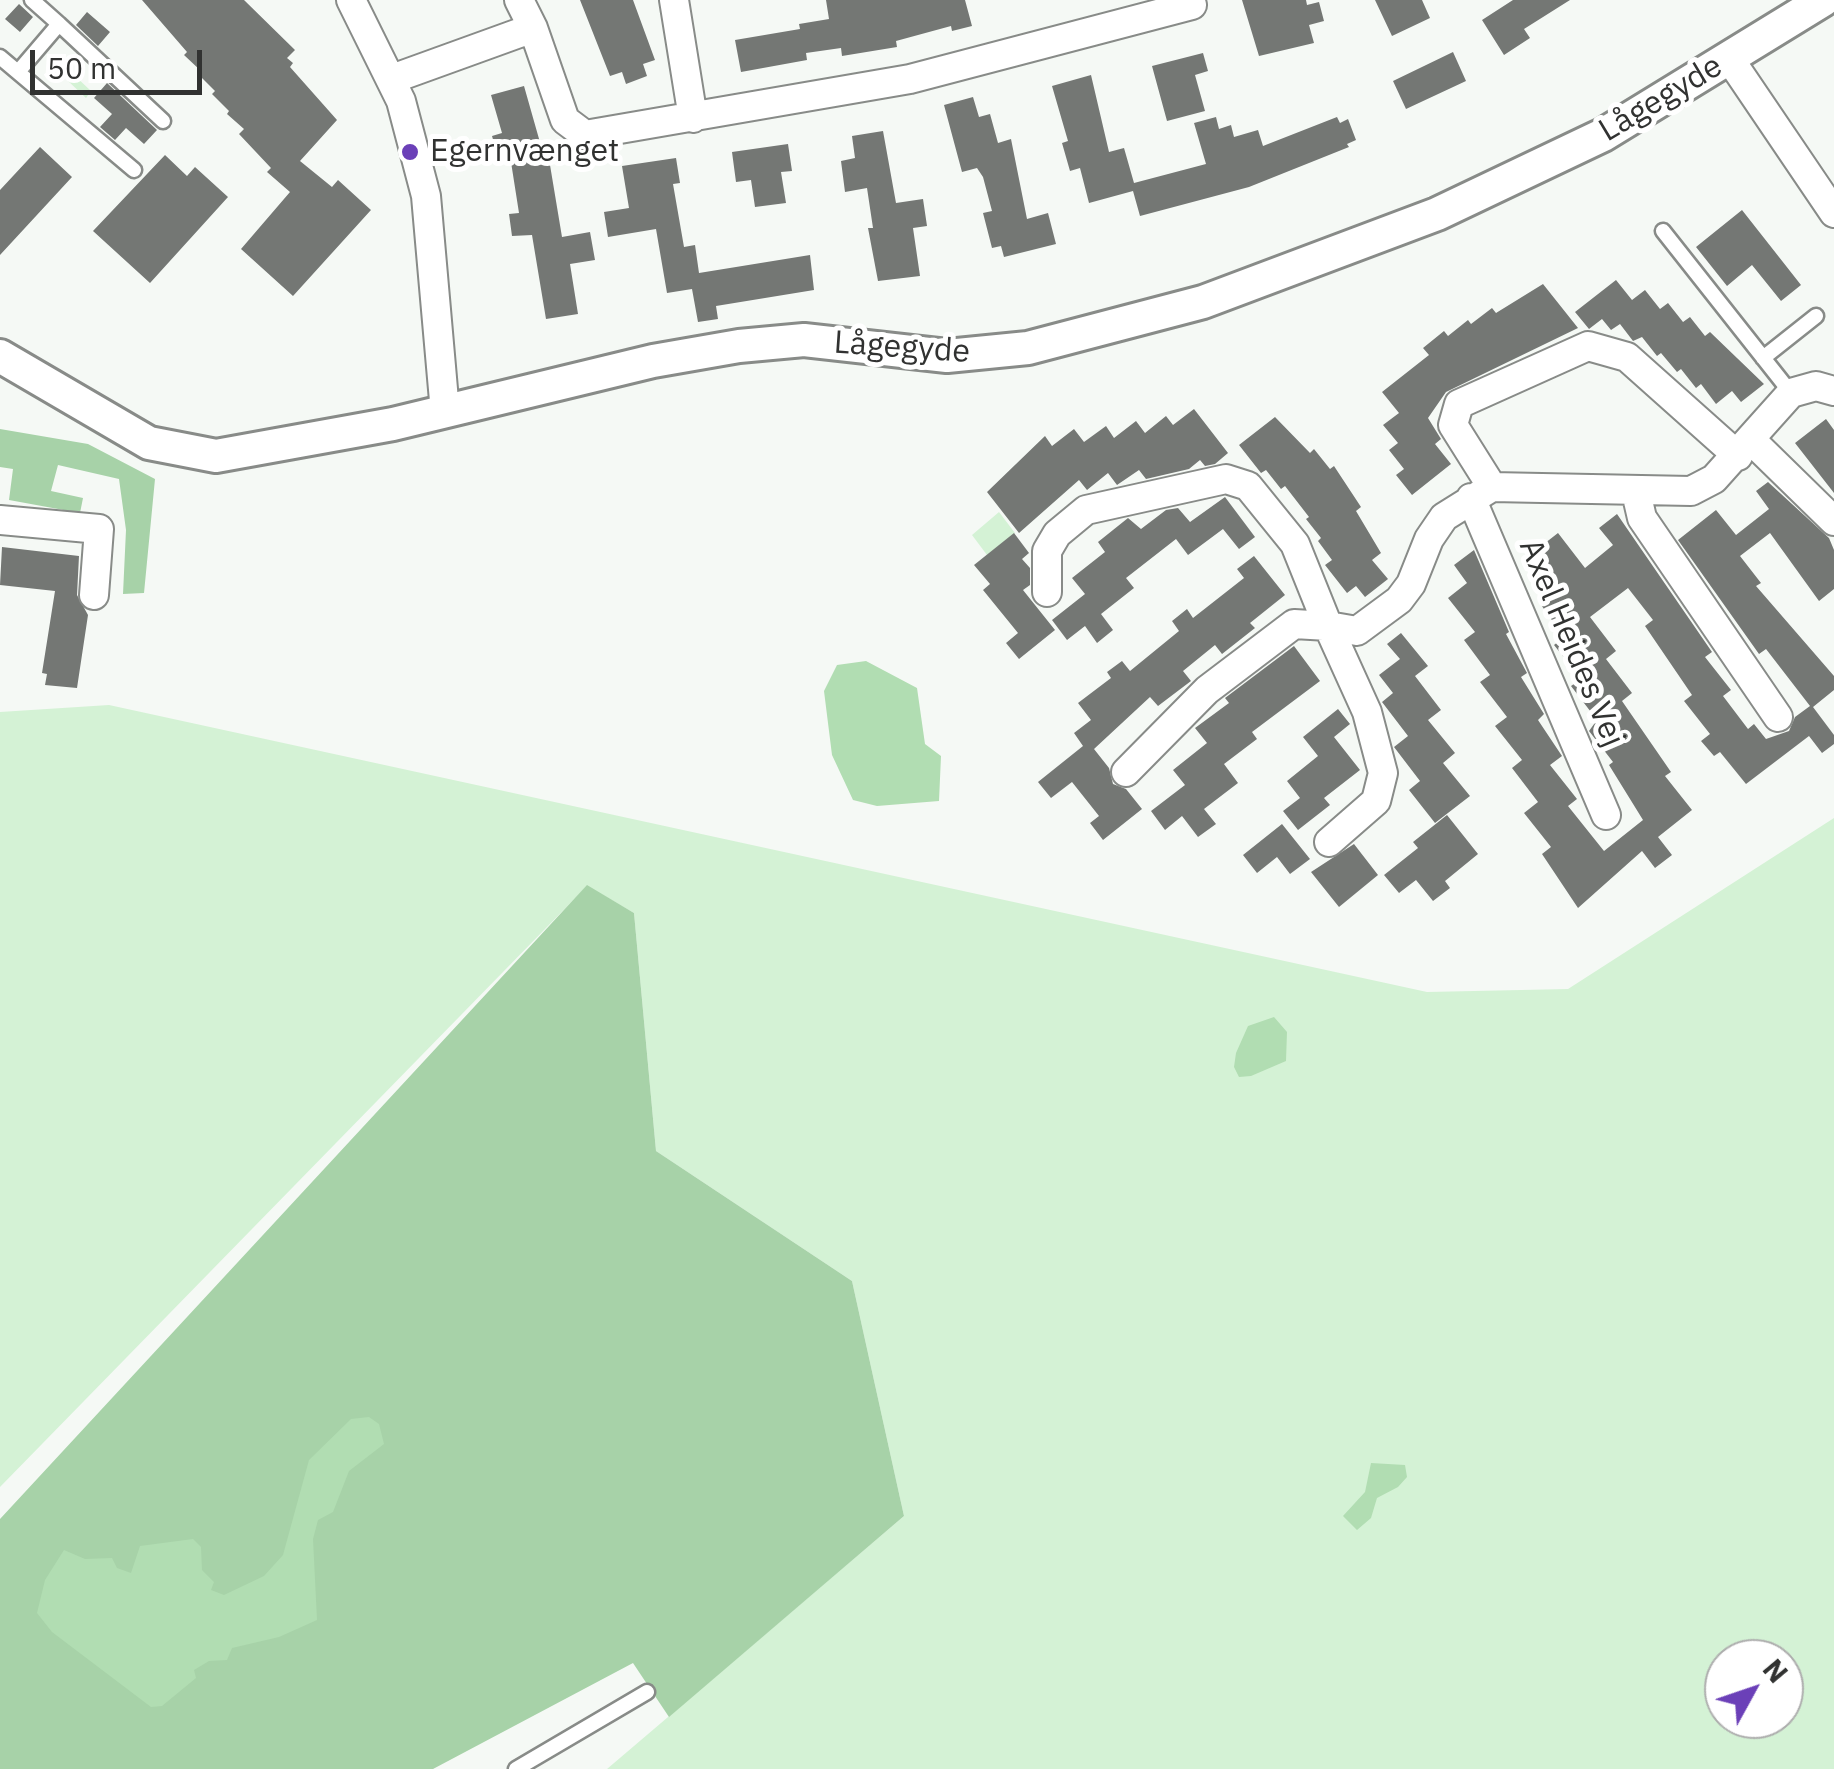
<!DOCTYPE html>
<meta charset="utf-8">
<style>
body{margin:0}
#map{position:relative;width:1834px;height:1769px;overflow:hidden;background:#f5f9f5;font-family:"IBM Plex Sans",sans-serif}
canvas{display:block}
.north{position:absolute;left:1704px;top:1639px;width:100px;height:100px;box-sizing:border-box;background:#fff;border:2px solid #adadad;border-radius:50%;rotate:50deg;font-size:28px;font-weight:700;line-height:40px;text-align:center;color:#313231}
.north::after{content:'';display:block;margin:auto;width:35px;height:45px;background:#6b40b8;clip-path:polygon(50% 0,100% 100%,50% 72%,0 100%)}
.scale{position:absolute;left:30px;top:50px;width:172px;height:45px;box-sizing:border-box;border:5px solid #313231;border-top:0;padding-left:12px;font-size:30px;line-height:35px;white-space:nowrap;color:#313231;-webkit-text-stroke:8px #fff;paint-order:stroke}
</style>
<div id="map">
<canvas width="1834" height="1769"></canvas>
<div class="north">N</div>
<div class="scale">50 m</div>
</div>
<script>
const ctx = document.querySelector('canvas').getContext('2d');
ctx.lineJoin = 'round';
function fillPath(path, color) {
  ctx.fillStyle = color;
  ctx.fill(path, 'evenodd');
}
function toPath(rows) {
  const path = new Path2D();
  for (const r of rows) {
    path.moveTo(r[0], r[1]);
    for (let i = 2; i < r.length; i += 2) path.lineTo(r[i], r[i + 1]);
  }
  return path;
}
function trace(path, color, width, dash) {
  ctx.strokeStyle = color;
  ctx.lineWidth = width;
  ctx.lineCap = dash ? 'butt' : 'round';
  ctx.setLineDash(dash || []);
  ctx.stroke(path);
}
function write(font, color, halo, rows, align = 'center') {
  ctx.font = font + ' "IBM Plex Sans",sans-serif';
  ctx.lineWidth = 10;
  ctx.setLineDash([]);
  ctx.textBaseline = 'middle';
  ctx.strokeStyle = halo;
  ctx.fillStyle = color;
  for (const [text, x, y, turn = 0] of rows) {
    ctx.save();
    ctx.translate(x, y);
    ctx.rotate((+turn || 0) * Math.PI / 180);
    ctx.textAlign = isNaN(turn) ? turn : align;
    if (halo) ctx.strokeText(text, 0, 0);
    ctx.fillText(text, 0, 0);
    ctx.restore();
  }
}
const green = toPath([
 [53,55,91,91,86,98,48,62],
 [999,512,1015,533,987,555,972,535],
 [109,705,1427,992,1568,989,1834,818,1834,1769,607,1769,904,1516,852,1281,656,1151,634,913,587,886,0,1487,0,712],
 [1724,1659,1784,1659,1784,1719,1724,1719]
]);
const forest = toPath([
 [0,429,88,444,155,479,144,593,123,594,126,530,119,479,58,465,51,491,83,498,80,513,9,500,13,469,0,467],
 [587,885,634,913,656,1151,852,1281,904,1516,669,1717,633,1663,433,1769,0,1769,0,1519]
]);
const water = toPath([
 [866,661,917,688,925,744,941,756,939,801,877,806,853,800,832,755,824,691,837,665],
 [1274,1017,1287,1032,1286,1061,1251,1076,1239,1077,1234,1067,1236,1053,1248,1026],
 [369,1417,379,1424,384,1444,349,1471,333,1512,318,1520,313,1539,317,1620,279,1637,232,1648,227,1660,209,1661,194,1670,196,1678,162,1706,151,1707,52,1632,37,1613,45,1580,64,1550,85,1559,112,1558,117,1568,131,1573,140,1546,193,1539,201,1547,202,1570,214,1582,211,1590,224,1595,264,1576,283,1555,309,1460,351,1419],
 [1371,1463,1405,1465,1407,1477,1398,1487,1377,1498,1371,1518,1357,1530,1343,1516,1365,1492]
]);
const building = toPath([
 [142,0,244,0,295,50,287,58,293,63,290,67,337,120,300,161,332,187,338,180,371,210,293,296,241,249,290,192,267,172,271,168,239,134,244,129,227,114,229,111,212,94,215,91,198,74,201,71,184,55,187,52],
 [580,0,633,0,655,60,643,64,647,76,626,84,622,72,610,76],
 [826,0,965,0,972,26,952,31,951,26,896,41,897,47,842,56,841,48,806,53,807,60,741,72,735,40,800,29,799,24,829,19],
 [1242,0,1306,0,1307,5,1319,2,1324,21,1309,25,1314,43,1259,56],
 [1375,0,1422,0,1430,18,1392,36],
 [1513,0,1570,0,1524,29,1530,38,1504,55,1482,20],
 [19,4,33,17,20,32,5,19],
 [87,12,110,32,98,46,76,25],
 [1453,52,1466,81,1406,109,1393,81],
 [1203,53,1208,71,1195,75,1205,111,1167,121,1152,66],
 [1091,75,1109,152,1124,148,1134,183,1206,164,1194,123,1216,117,1219,129,1231,125,1234,137,1258,130,1263,146,1337,117,1340,123,1348,119,1356,140,1347,144,1349,147,1249,187,1140,216,1133,191,1089,203,1080,168,1070,171,1062,143,1068,141,1052,86],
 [107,83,157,130,144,144,126,128,115,140,100,127,112,114,94,98],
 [524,86,545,160,549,159,562,237,590,232,595,260,570,264,578,314,546,319,532,235,512,236,509,214,519,213,511,162,506,163,502,152,497,153,492,136,502,133,491,95],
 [973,97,979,117,990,114,998,143,1011,139,1027,219,1048,213,1056,244,1004,257,1001,246,992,248,983,213,992,211,983,177,977,168,962,172,944,105],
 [883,131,896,203,923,199,927,226,913,228,920,276,878,281,868,228,873,228,867,188,845,192,841,161,855,158,852,136],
 [788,144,792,171,781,172,786,203,755,207,751,180,736,182,732,152],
 [40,147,72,177,0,255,0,190],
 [165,155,187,176,195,167,228,197,150,283,93,231],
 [676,158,680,183,673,184,684,247,695,245,699,273,810,255,814,290,716,306,718,319,698,322,692,289,667,293,656,229,608,237,604,212,629,208,622,166],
 [1742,210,1801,285,1781,301,1752,265,1727,286,1696,247],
 [1616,280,1632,300,1645,290,1660,309,1668,303,1683,322,1690,317,1705,336,1710,332,1764,384,1741,402,1732,391,1716,404,1701,384,1696,388,1681,369,1677,372,1661,353,1657,356,1642,337,1633,341,1620,324,1611,330,1602,319,1589,329,1575,312],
 [1543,284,1578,328,1446,392,1428,418,1441,439,1435,444,1451,464,1412,495,1396,475,1404,469,1389,450,1398,443,1383,425,1399,413,1382,392,1429,355,1423,348,1444,331,1448,336,1468,320,1471,324,1492,308,1496,313],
 [1194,409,1228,453,1215,464,1205,466,1200,460,1189,469,1146,479,1139,470,1117,485,1108,473,1087,490,1079,480,1019,533,987,492,1045,436,1052,446,1074,429,1084,442,1106,426,1114,438,1136,421,1145,433,1166,416,1173,425],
 [1275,417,1310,453,1314,449,1330,469,1334,466,1361,507,1356,511,1381,553,1372,560,1388,579,1365,597,1356,586,1347,593,1325,565,1332,560,1318,541,1321,538,1306,519,1309,517,1285,486,1281,489,1266,470,1261,473,1239,445],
 [1826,419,1834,430,1834,493,1795,443],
 [1768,482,1829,538,1834,550,1834,589,1819,601,1770,533,1740,556,1761,583,1756,586,1834,676,1834,690,1813,707,1834,735,1834,744,1822,753,1809,736,1746,784,1720,752,1714,756,1701,741,1710,734,1684,701,1692,695,1645,626,1653,620,1628,588,1590,617,1616,651,1606,659,1632,693,1622,701,1671,772,1665,776,1692,810,1658,837,1672,855,1655,868,1642,851,1578,908,1542,854,1551,847,1524,813,1538,802,1512,768,1522,760,1495,726,1507,717,1480,682,1490,675,1464,640,1475,632,1448,598,1467,583,1454,565,1474,550,1509,632,1506,634,1527,673,1521,677,1544,714,1538,720,1562,756,1550,765,1577,799,1568,806,1604,851,1643,820,1609,765,1613,762,1589,731,1597,720,1571,686,1581,679,1554,645,1564,637,1539,602,1549,595,1522,561,1558,533,1585,568,1613,545,1599,528,1617,514,1712,652,1705,657,1731,690,1723,696,1748,729,1754,724,1766,739,1789,731,1795,717,1810,706,1766,649,1759,654,1678,540,1716,510,1736,535,1769,509,1756,491],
 [1225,497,1255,537,1239,549,1223,529,1188,555,1176,539,1126,578,1134,588,1101,614,1113,630,1097,643,1085,626,1067,640,1052,620,1085,594,1072,578,1105,552,1098,542,1128,518,1141,529,1166,510,1178,508,1190,522],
 [1014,533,1029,553,1022,559,1030,568,1030,585,1023,590,1055,630,1019,659,1006,643,1018,633,983,590,990,584,974,565],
 [2,547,79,556,77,595,88,615,77,688,45,685,47,674,42,673,55,591,0,585],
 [1254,556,1285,595,1250,623,1255,628,1222,654,1215,645,1183,671,1191,681,1158,706,1150,697,1094,749,1109,768,1113,784,1126,789,1142,809,1103,840,1090,823,1099,816,1072,782,1051,798,1038,782,1083,746,1074,733,1091,720,1078,703,1111,678,1107,672,1122,661,1130,671,1179,631,1172,621,1187,609,1193,618,1244,578,1237,569],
 [1401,633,1428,666,1415,676,1441,710,1428,720,1455,753,1443,763,1470,796,1435,823,1409,790,1420,781,1394,747,1408,736,1382,702,1393,693,1379,675,1400,659,1387,644],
 [1294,646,1320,681,1252,732,1257,739,1224,764,1238,783,1204,809,1216,824,1198,837,1182,816,1165,830,1151,811,1185,785,1173,770,1207,743,1195,728,1229,703,1225,698],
 [1338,709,1350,724,1334,737,1360,770,1324,798,1330,805,1298,830,1283,811,1300,798,1287,781,1318,756,1303,737],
 [1447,815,1478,854,1445,881,1450,888,1433,901,1416,880,1399,893,1384,875,1418,848,1413,842],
 [1282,824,1310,859,1290,874,1277,857,1257,873,1243,855],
 [1354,844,1378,875,1339,907,1311,872]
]);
const service = toPath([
 [59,24,163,121],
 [0,57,134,170],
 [18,72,59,24,32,0],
 [1663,231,1791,393],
 [1763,358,1816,316],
 [516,1769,647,1692]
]);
const minor = toPath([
 [351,0,401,101,426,196,445,412],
 [674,0,693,118],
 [533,28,565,120,585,135,910,79,1192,5],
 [1729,58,1834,213],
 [392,79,533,28,519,0],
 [1750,439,1834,521],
 [1492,487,1453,425,1459,404,1588,346,1627,357,1738,456],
 [1636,492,1642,518,1778,717],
 [1471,498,1606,815],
 [0,520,99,529,94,595],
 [1047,592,1047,551,1057,534,1086,510,1226,479,1248,486,1295,544,1328,626,1357,631,1399,600,1411,584,1429,539,1444,517,1492,487,1691,491,1714,479,1791,393,1816,386,1834,391],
 [1126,772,1207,690,1294,624,1328,626,1367,712,1383,773,1376,801,1329,842]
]);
const tertiary = toPath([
 [0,356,149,443,216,456,393,424,653,361,739,346,804,340,947,356,1028,348,1203,302,1437,214,1603,135,1823,0]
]);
const markers = [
 [410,152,10,"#6b40b8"]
];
const streetNames = [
 ["Lågegyde",1661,99,-31],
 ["Lågegyde",902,348,4],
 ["Axel Heides Vej",1571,643,67]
];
const poiNames = [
 ["Egernvænget",430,152]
];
fillPath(green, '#d4f2d5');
fillPath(forest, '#a7d2a8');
fillPath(water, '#b1ddb2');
fillPath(building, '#747774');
trace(service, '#888b88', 19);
trace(minor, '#888b88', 32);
trace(tertiary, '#888b88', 38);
trace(service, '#fff', 14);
trace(minor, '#fff', 28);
trace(tertiary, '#fff', 32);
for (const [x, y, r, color] of markers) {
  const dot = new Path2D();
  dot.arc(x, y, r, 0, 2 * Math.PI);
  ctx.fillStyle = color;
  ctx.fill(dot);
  trace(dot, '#fff', 4);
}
write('32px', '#313231', '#fff', streetNames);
write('32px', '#313231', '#fff', poiNames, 'left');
</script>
